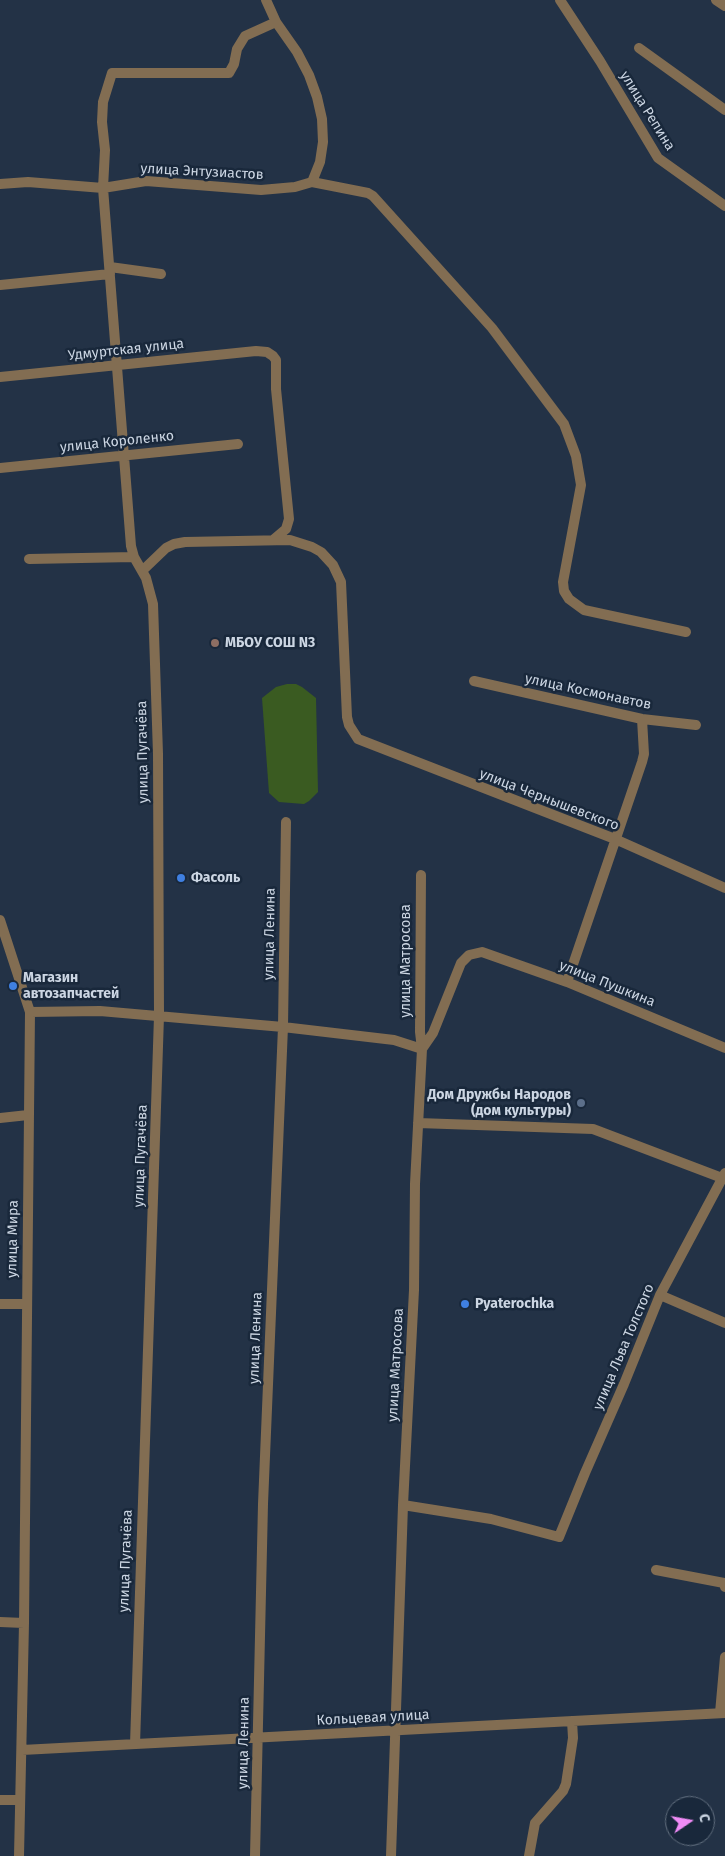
<!DOCTYPE html>
<meta charset="utf-8">
<style>
body{margin:0}
#map{position:relative;width:725px;height:1856px;overflow:hidden;background:#233246;font-family:"Fira Sans",sans-serif}
canvas{display:block}
.north{position:absolute;left:665px;top:1796px;width:50px;height:50px;box-sizing:border-box;background:#19283b;border:1px solid #616e7e;border-radius:50%;rotate:78deg;font-size:14px;font-weight:700;line-height:20px;text-align:center;color:#ccd6e3}
.north::after{content:'';display:block;margin:auto;width:18px;height:22px;background:#f08bf6;clip-path:polygon(50% 0,100% 100%,50% 72%,0 100%)}
</style>
<div id="map">
<canvas width="725" height="1856"></canvas>
<div class="north">С</div>
</div>
<script>
const ctx = document.querySelector('canvas').getContext('2d');
ctx.lineJoin = 'round';
function fillPath(path, color) {
  ctx.fillStyle = color;
  ctx.fill(path, 'evenodd');
}
function toPath(rows) {
  const path = new Path2D();
  for (const r of rows) {
    path.moveTo(r[0], r[1]);
    for (let i = 2; i < r.length; i += 2) path.lineTo(r[i], r[i + 1]);
  }
  return path;
}
function trace(path, color, width, dash) {
  ctx.strokeStyle = color;
  ctx.lineWidth = width;
  ctx.lineCap = dash ? 'butt' : 'round';
  ctx.setLineDash(dash || []);
  ctx.stroke(path);
}
function write(font, color, halo, rows, align = 'center') {
  ctx.font = font + ' "Fira Sans",sans-serif';
  ctx.lineWidth = 5;
  ctx.setLineDash([]);
  ctx.textBaseline = 'middle';
  ctx.strokeStyle = halo;
  ctx.fillStyle = color;
  for (const [text, x, y, turn = 0] of rows) {
    ctx.save();
    ctx.translate(x, y);
    ctx.rotate((+turn || 0) * Math.PI / 180);
    ctx.textAlign = isNaN(turn) ? turn : align;
    if (halo) ctx.strokeText(text, 0, 0);
    ctx.fillText(text, 0, 0);
    ctx.restore();
  }
}
const green = toPath([
 [287,684,296,684,302,687,316,698,318,792,309,801,304,804,279,802,269,793,262,698,276,687]
]);
const minor = toPath([
 [266,0,276,22,297,52,309,75,317,97,322,119,323,142,320,162,312,182],
 [560,0,600,61,658,158,725,206],
 [716,0,725,6],
 [639,48,725,110],
 [0,184,28,182,103,188,146,181,261,190,295,187,312,182,368,193,373,196,492,328,564,424,576,456,581,485,563,582,564,591,569,599,584,610,686,632],
 [110,267,161,274],
 [0,285,110,274],
 [0,377,256,351,267,352,273,356,276,360,276,389,289,519,286,529,273,540],
 [0,468,238,444],
 [29,559,134,557],
 [142,571,166,548,174,544,185,542,290,540,312,547,321,552,333,565,341,582,347,717,349,725,358,739,615,839,725,888],
 [474,681,642,719,696,725],
 [0,920,30,1012,24,1623,19,1856],
 [567,982,642,762,644,754,642,719],
 [30,1012,100,1011,283,1027,394,1040,422,1049],
 [422,1049,433,1033,461,963,469,955,482,952,567,982,725,1048],
 [0,1118,28,1115],
 [418,1123,593,1129,725,1179],
 [660,1295,725,1323],
 [0,1304,26,1304],
 [403,1505,491,1519,559,1537,585,1473,624,1384,660,1295,725,1173],
 [656,1570,724,1583,725,1587],
 [0,1622,24,1623],
 [720,1713,725,1657],
 [135,1744,159,1016,158,754,153,604,146,578,134,557,131,546,103,188,105,150,102,122,103,102,112,73,229,73,234,64,237,49,245,36,276,22],
 [22,1750,725,1713],
 [0,1800,20,1800],
 [255,1856,263,1504,283,1027,286,822],
 [391,1856,403,1505,414,1290,415,1184,422,1049,420,1032,421,875],
 [529,1856,535,1823,563,1791,566,1784,573,1738,572,1721]
]);
const markers = [
 [215,643,5,"#8d6e63"],
 [181,878,5,"#3f7fe0"],
 [13,986,5,"#3f7fe0"],
 [581,1103,5,"#5c6f8a"],
 [465,1304,5,"#3f7fe0"]
];
const streetNames = [
 ["улица Репина",647,111,58],
 ["улица Энтузиастов",202,172,3],
 ["Удмуртская улица",126,350,-6],
 ["улица Короленко",117,442,-6],
 ["улица Космонавтов",588,692,12],
 ["улица Пугачёва",143,752,-91],
 ["улица Чернышевского",549,800,21],
 ["улица Ленина",270,934,-89],
 ["улица Матросова",406,961,-90],
 ["улица Пушкина",607,984,22],
 ["улица Пугачёва",141,1156,-88],
 ["улица Мира",13,1239,-89],
 ["улица Ленина",256,1338,-88],
 ["улица Льва Толстого",624,1347,-67],
 ["улица Матросова",396,1365,-87],
 ["улица Пугачёва",126,1561,-88],
 ["Кольцевая улица",373,1718,-3],
 ["улица Ленина",244,1743,-89]
];
const poiNames = [
 ["МБОУ СОШ N3",225,643],
 ["Фасоль",191,878],
 ["Магазин",23,978],
 ["автозапчастей",23,994],
 ["Дом Дружбы Народов",571,1095,"right"],
 ["(дом культуры)",571,1111,"right"],
 ["Pyaterochka",475,1304]
];
fillPath(green, '#3a5b21');
trace(minor, '#826d52', 10);
for (const [x, y, r, color] of markers) {
  const dot = new Path2D();
  dot.arc(x, y, r, 0, 2 * Math.PI);
  ctx.fillStyle = color;
  ctx.fill(dot);
  trace(dot, '#19283b', 2);
}
write('14px', '#ccd6e3', '#19283b', streetNames);
write('bold 14px', '#ccd6e3', '#19283b', poiNames, 'left');
</script>
